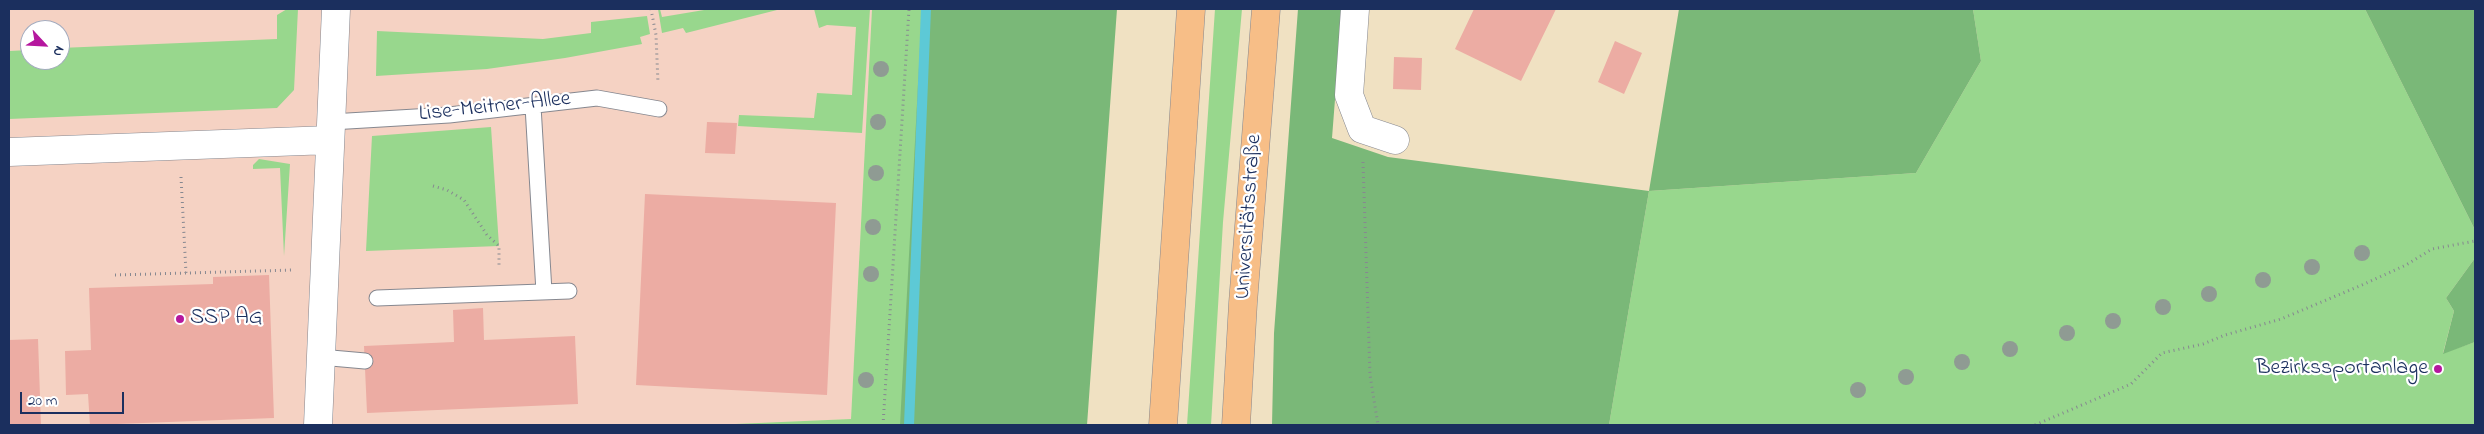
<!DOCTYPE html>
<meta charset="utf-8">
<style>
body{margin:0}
#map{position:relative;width:2484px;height:434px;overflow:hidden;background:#f0e1c2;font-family:"Indie Flower",sans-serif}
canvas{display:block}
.frame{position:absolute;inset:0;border:10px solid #1b2f5e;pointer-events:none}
.north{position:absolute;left:20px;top:20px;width:50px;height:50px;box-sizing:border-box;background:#fff;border:1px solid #a4acbf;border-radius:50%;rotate:115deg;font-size:14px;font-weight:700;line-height:20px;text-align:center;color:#1b2f5e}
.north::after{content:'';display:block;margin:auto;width:18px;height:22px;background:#b5179e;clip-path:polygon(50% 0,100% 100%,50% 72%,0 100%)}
.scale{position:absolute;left:20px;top:392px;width:104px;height:22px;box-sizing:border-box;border:2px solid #1b2f5e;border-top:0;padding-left:6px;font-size:15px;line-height:18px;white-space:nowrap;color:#1b2f5e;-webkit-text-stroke:4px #fff;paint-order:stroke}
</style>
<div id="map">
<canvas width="2484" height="434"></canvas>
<div class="frame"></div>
<div class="north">N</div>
<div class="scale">20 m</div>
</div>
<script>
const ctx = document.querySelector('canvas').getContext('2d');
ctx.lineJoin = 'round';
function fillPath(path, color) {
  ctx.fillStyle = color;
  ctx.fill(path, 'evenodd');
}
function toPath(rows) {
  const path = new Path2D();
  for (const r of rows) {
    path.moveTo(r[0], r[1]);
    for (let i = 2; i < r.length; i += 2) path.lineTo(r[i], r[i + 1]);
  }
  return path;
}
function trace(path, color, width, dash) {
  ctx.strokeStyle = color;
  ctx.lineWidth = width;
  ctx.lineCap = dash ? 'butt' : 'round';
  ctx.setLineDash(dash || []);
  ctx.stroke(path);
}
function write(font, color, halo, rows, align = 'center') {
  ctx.font = font + ' "Indie Flower",sans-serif';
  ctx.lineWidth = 4.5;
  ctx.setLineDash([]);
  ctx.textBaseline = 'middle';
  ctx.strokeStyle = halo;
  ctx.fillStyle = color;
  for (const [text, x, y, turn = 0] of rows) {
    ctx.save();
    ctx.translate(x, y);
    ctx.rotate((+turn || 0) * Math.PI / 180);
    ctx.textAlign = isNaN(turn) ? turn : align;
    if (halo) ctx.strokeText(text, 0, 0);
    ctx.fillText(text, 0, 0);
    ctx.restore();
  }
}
const built = toPath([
 [9,9,872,9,851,419,712,425,9,425],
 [30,30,60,30,60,60,30,60]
]);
const green = toPath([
 [287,9,298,9,294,90,277,108,9,119,9,51,30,50,30,60,60,60,60,48,277,39,277,15],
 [658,9,660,9,662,17,710,9,781,9,686,33,683,28,662,33],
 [814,9,870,9,862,133,738,126,739,115,814,118,817,93,852,95,856,27,827,25,819,28],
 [872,9,922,9,902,423,900,425,712,425,851,419],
 [1215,9,1242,9,1223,222,1211,425,1187,425],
 [1973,9,2365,9,2475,230,2475,258,2446,298,2454,311,2443,353,2475,342,2475,425,1609,425,1649,191,1916,173,1981,61],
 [647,16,650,34,640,37,642,44,565,58,487,69,376,76,377,31,543,39,591,33,591,22],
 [491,127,499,246,366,251,372,136],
 [259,159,290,164,284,256,280,168,253,169,253,165]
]);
const forest = toPath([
 [922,9,1117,9,1087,425,900,425],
 [1298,9,1342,9,1332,138,1388,157,1649,191,1679,9,1973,9,1981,61,1916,173,1649,191,1609,425,1272,425,1274,333],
 [2365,9,2475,9,2475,230],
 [2475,258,2475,342,2443,354,2454,311,2446,298]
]);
const stream = toPath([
 [909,425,926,9]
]);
const building = toPath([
 [1474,9,1556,9,1521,81,1455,49],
 [1615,41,1642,53,1624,94,1598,82],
 [1394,57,1422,58,1421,90,1393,89],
 [707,122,737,123,735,154,705,153],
 [645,194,836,203,827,395,636,385],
 [269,275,274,418,90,425,88,394,66,395,65,351,91,350,89,288,213,284,213,277],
 [483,308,484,340,575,336,578,404,367,413,364,346,454,342,453,310],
 [38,339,41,425,9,425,9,340]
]);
const path = toPath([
 [651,9,656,35,658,83],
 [1363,162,1370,375,1378,425],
 [181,177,186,273],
 [433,186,447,190,464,200,487,235,499,246,499,268],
 [115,275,294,270],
 [883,425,909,9],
 [2035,425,2131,384,2162,353,2203,344,2225,335,2281,319,2362,285,2406,265,2432,249,2475,241]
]);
const lane = toPath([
 [533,106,544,292],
 [331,122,449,115,597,98,659,109],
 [377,298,569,291],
 [320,357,365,361]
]);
const street = toPath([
 [1355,9,1349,95,1362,129,1395,140],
 [9,152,330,140],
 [318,425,336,9]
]);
const highway = toPath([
 [1163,425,1191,9],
 [1236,425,1243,303,1266,9]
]);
const trees = [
 [881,69],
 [878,122],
 [876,173],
 [873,227],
 [2362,253],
 [2312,267],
 [871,274],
 [2263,280],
 [2209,294],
 [2163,307],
 [2113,321],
 [2067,333],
 [2010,349],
 [1962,362],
 [1906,377],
 [866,380],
 [1858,390]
];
const markers = [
 [180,319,5,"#b5179e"],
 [2438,369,5,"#b5179e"]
];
const streetNames = [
 ["Lise-Meitner-Allee",495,108,-6],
 ["Universitätsstraße",1250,217,-86]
];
const poiNames = [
 ["SSP AG",190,319],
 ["Bezirkssportanlage",2428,369,"right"]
];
fillPath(built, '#f5d2c3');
fillPath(green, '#98d78d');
fillPath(forest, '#7ab878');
trace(stream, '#5dc9d6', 10);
fillPath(building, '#ecaca3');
trace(lane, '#868890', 17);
trace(street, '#868890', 29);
trace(highway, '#868890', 29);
trace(path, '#868890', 3, [1, 4]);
trace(lane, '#fff', 15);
trace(street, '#fff', 28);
trace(highway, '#f7be87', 28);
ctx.fillStyle = '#8f9b93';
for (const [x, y] of trees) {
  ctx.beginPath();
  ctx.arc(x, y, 8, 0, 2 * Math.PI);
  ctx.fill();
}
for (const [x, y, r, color] of markers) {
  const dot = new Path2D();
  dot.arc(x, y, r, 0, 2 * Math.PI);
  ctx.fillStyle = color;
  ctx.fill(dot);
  trace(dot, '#fff', 2);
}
write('22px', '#1b2f5e', '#fff', streetNames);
write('22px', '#1b2f5e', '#fff', poiNames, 'left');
</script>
